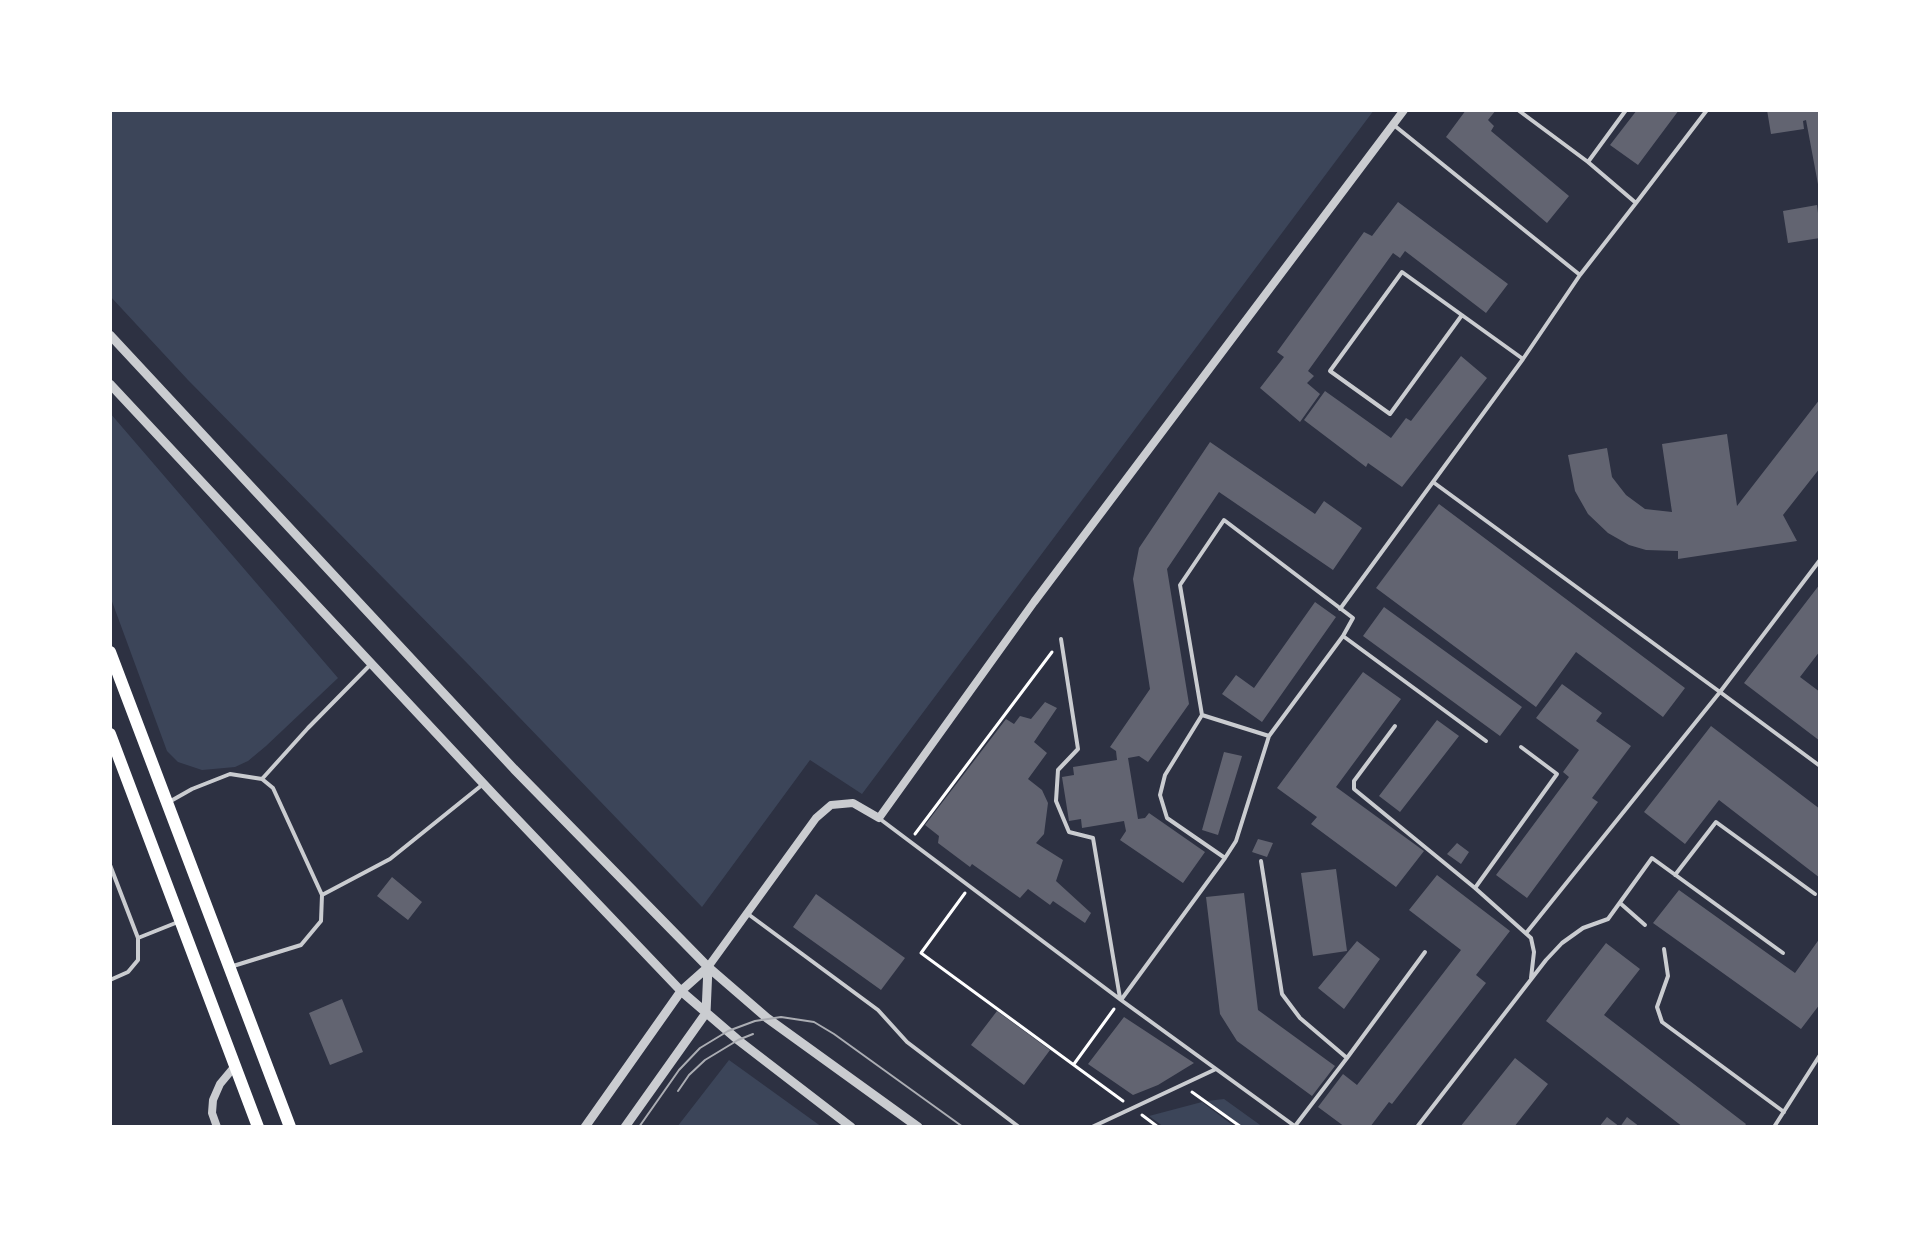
<!DOCTYPE html>
<style>
body{margin:0}
#map{position:relative;width:1930px;height:1237px;overflow:hidden;background:#2d3142;font-family:Montserrat,sans-serif}
canvas{display:block}
.frame{position:absolute;inset:0;border:112px solid #fff;pointer-events:none}
</style>
<div id="map">
<canvas width="1930" height="1237"></canvas>
<div class="frame"></div>
</div>
<script>
const ctx = document.querySelector('canvas').getContext('2d');
ctx.lineJoin = 'round';
function fillPath(path, color) {
  ctx.fillStyle = color;
  ctx.fill(path, 'evenodd');
}
function toPath(rows) {
  const path = new Path2D();
  for (const r of rows) {
    path.moveTo(r[0], r[1]);
    for (let i = 2; i < r.length; i += 2) path.lineTo(r[i], r[i + 1]);
  }
  return path;
}
function trace(path, color, width, dash) {
  ctx.strokeStyle = color;
  ctx.lineWidth = width;
  ctx.lineCap = dash ? 'butt' : 'round';
  ctx.setLineDash(dash || []);
  ctx.stroke(path);
}
const green = toPath([
 [110,110,1374,110,862,794,810,760,702,907,466,662,188,380,110,296],
 [110,413,338,678,266,746,248,761,235,767,202,770,178,762,167,751,110,596],
 [729,1060,822,1127,677,1127],
 [1224,1099,1263,1127,1243,1127,1207,1101],
 [1202,1102,1235,1127,1164,1127,1149,1116]
]);
const building = toPath([
 [1466,110,1496,110,1488,120,1494,126,1491,131,1569,196,1547,223,1446,137],
 [1637,110,1679,110,1638,165,1610,145],
 [1767,110,1820,110,1820,195,1806,120,1803,121,1804,129,1771,134],
 [1398,202,1508,284,1486,313,1405,251,1400,258,1393,253,1308,371,1314,376,1307,383,1320,394,1300,422,1260,388,1284,357,1277,352,1364,232,1372,236],
 [1817,205,1818,213,1820,213,1820,238,1788,243,1783,211],
 [1461,356,1487,378,1402,487,1368,463,1366,467,1304,420,1325,391,1391,438,1406,418,1411,421],
 [1820,399,1820,468,1783,515,1797,541,1678,559,1678,551,1646,550,1629,545,1608,533,1588,514,1575,491,1568,455,1607,448,1612,477,1626,495,1645,509,1672,512,1662,444,1727,434,1737,506],
 [1210,442,1315,514,1324,501,1362,528,1333,570,1219,492,1167,569,1189,704,1148,762,1139,756,1128,758,1138,819,1145,818,1149,813,1205,852,1183,883,1120,840,1126,831,1124,821,1082,828,1081,819,1069,821,1062,777,1074,775,1073,767,1117,760,1116,751,1110,747,1150,689,1133,579,1139,548],
 [1439,504,1685,688,1663,717,1576,652,1536,707,1376,588],
 [1820,584,1820,651,1800,677,1820,692,1820,741,1744,683],
 [1315,602,1336,617,1262,722,1222,694,1236,675,1254,688],
 [1384,607,1522,707,1500,736,1363,636],
 [1363,672,1401,699,1336,787,1424,851,1396,887,1311,824,1317,817,1277,788],
 [1562,684,1602,713,1596,721,1631,746,1592,798,1598,802,1527,898,1496,875,1569,777,1563,772,1579,750,1536,718],
 [1045,702,1057,708,1034,742,1047,753,1028,779,1042,790,1048,803,1044,834,1036,843,1063,860,1056,881,1091,913,1085,923,1053,901,1050,905,1028,889,1020,898,972,864,970,867,938,843,939,836,925,825,1006,719,1014,724,1020,716,1031,719],
 [1437,720,1459,736,1400,812,1379,796],
 [1711,726,1820,809,1820,878,1719,800,1685,844,1644,812],
 [1224,752,1242,756,1218,835,1202,830],
 [1258,839,1273,843,1267,857,1252,852],
 [1457,843,1469,852,1461,864,1447,854],
 [1336,869,1347,951,1313,956,1301,873],
 [1437,875,1510,931,1476,975,1486,983,1392,1104,1389,1102,1370,1127,1345,1127,1318,1107,1343,1074,1357,1085,1461,950,1409,910],
 [392,877,422,902,408,920,377,896],
 [1679,890,1795,973,1820,938,1820,1004,1801,1029,1653,923],
 [1244,893,1258,1010,1335,1066,1312,1096,1237,1041,1220,1014,1206,897],
 [816,894,905,958,881,990,793,927],
 [1357,941,1380,959,1344,1009,1318,988],
 [1606,943,1640,969,1604,1015,1746,1124,1744,1127,1683,1127,1546,1021],
 [342,999,363,1052,330,1065,309,1013],
 [997,1011,1050,1050,1024,1085,971,1045],
 [1124,1017,1194,1063,1158,1085,1133,1095,1088,1064],
 [1515,1058,1548,1084,1514,1127,1460,1127],
 [1607,1117,1620,1127,1627,1117,1640,1127,1599,1127]
]);
const path = toPath([
 [915,834,1052,652],
 [965,893,921,953,1123,1101],
 [1074,1064,1114,1009],
 [1192,1092,1241,1127],
 [1142,1115,1158,1127]
]);
const service = toPath([
 [1395,126,1580,275],
 [1588,162,1626,110],
 [1636,203,1707,110],
 [1462,315,1390,414,1330,371,1402,272,1523,359],
 [1433,482,1720,692,1820,560],
 [1340,609,1523,359,1580,275,1636,203,1588,162,1518,110],
 [1343,636,1486,741],
 [1061,639,1078,749,1058,770,1056,801,1069,832,1093,838,1120,998],
 [1202,715,1269,736],
 [1395,726,1354,781,1354,789,1475,888],
 [1521,747,1557,774,1475,888,1531,938,1534,952,1531,978],
 [262,779,308,728,370,665],
 [169,802,192,789,230,774,262,779,273,788,322,895,321,921,301,945,230,967],
 [880,819,1121,1000,1296,1127],
 [1261,861,1282,994,1300,1018,1347,1058,1295,1126],
 [110,865,138,938,178,922],
 [1675,875,1716,822,1815,894],
 [322,895,390,859,482,785],
 [1620,903,1645,925],
 [748,914,878,1010,907,1042,1019,1127],
 [1527,932,1720,692,1820,766],
 [1664,949,1668,976,1657,1007,1662,1022,1784,1112],
 [110,980,128,972,138,960,138,938],
 [1121,1000,1225,858,1236,841,1269,736,1343,636,1353,618,1224,520,1180,585,1202,715,1165,775,1160,795,1167,818,1225,858],
 [1347,1058,1425,952],
 [1092,1127,1216,1069],
 [1417,1127,1546,960,1562,943,1583,928,1608,919,1652,858,1783,953],
 [1774,1127,1820,1055]
]);
const minor = toPath([
 [708,967,816,818,831,805,853,803,879,818,1034,602,1404,110],
 [217,1127,212,1113,213,1100,220,1084,235,1066]
]);
const tertiary = toPath([
 [110,335,514,769,708,967,767,1018,918,1127],
 [110,384,495,796,681,991,738,1040,851,1127],
 [585,1127,681,991,708,967],
 [625,1127,706,1013,708,967]
]);
const trunk = toPath([
 [110,652,290,1127],
 [110,734,258,1127]
]);
const tram = toPath([
 [678,1091,689,1075,705,1060,738,1040,753,1034],
 [639,1127,679,1070,700,1048,728,1031,755,1021,781,1017,814,1022,834,1034,963,1127]
]);
fillPath(green, '#3c4559');
fillPath(building, '#626471');
trace(path, '#fff', 3);
trace(service, '#caccd0', 4);
trace(minor, '#caccd0', 8);
trace(tertiary, '#caccd0', 9);
trace(trunk, '#fff', 12);
trace(tram, '#abadb3', 2);
</script>
